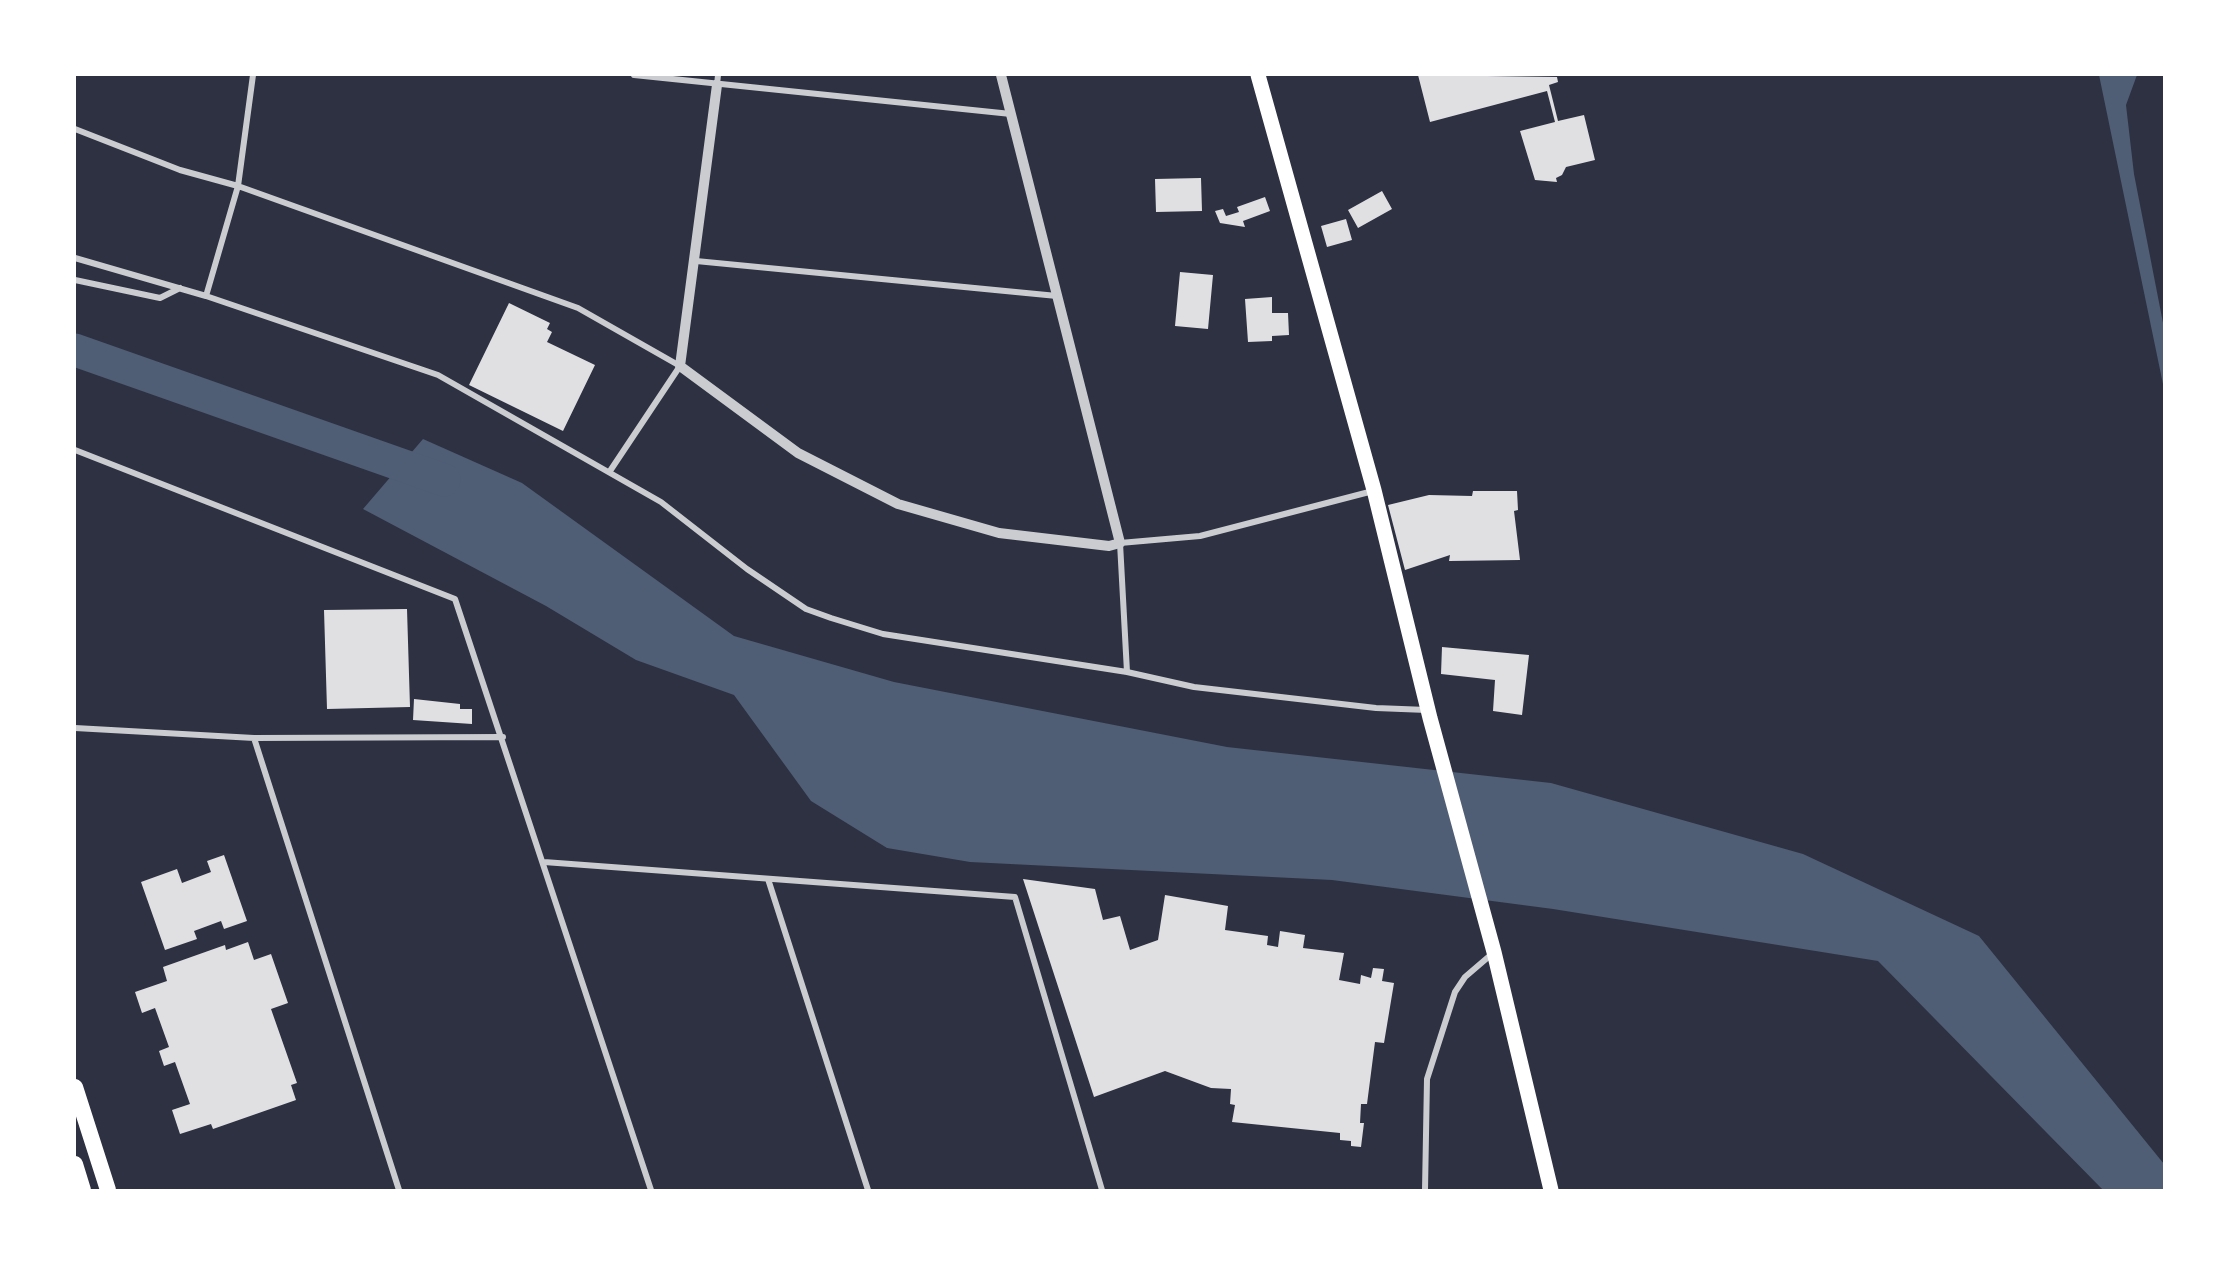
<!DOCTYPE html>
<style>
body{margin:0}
#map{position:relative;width:2239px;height:1265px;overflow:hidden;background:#2d3142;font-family:Jost,sans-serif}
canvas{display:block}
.frame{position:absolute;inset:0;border:76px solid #fff;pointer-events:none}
</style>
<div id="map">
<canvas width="2239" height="1265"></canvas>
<div class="frame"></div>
</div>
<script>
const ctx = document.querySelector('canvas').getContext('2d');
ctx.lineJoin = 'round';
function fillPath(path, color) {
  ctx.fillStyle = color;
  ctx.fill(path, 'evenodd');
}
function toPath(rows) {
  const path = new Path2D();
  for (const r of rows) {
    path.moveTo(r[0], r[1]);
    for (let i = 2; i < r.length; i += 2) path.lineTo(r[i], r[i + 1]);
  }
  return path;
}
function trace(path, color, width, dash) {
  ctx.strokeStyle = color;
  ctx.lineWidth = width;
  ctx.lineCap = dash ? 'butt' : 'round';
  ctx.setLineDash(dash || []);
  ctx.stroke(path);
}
const water = toPath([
 [2099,75,2137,75,2126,105,2134,174,2164,328,2164,389],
 [423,439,522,483,734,636,894,682,1227,747,1551,783,1803,854,1979,936,2164,1164,2164,1190,2103,1190,1878,961,1553,909,1332,880,970,862,887,848,811,801,734,695,636,660,546,606,363,509]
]);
const river = toPath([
 [75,350,444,480]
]);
const building = toPath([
 [1418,75,1557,77,1558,82,1549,85,1558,121,1584,115,1595,160,1566,167,1562,175,1556,178,1557,182,1535,180,1520,131,1555,122,1547,91,1430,122],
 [1201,178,1202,211,1156,212,1155,179],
 [1382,191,1392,209,1358,228,1348,210],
 [1265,197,1270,211,1243,221,1245,227,1220,223,1215,211,1223,209,1226,216,1239,212,1237,207],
 [1346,219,1352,240,1327,247,1321,226],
 [1180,272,1213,275,1208,329,1175,326],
 [1272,297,1272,313,1288,313,1289,335,1272,336,1272,341,1248,342,1245,299],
 [509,303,550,323,547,329,552,332,547,342,595,365,563,431,469,385],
 [1473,491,1517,491,1518,510,1514,511,1520,560,1449,561,1450,555,1405,570,1388,505,1429,495,1472,496],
 [407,609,410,707,327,709,324,610],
 [1442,647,1529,655,1522,715,1493,711,1495,680,1441,674],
 [414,699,460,704,460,709,472,709,472,724,413,720],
 [224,855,247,921,224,929,221,921,194,931,197,939,165,950,141,882,177,869,182,883,211,872,207,861],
 [1023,879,1095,889,1103,920,1120,916,1130,950,1158,940,1165,895,1228,906,1225,930,1268,936,1267,945,1278,947,1280,931,1305,935,1303,948,1344,953,1339,980,1360,984,1361,975,1371,978,1373,968,1384,969,1382,981,1394,983,1384,1043,1375,1042,1367,1104,1361,1104,1360,1123,1364,1123,1361,1147,1351,1146,1351,1141,1340,1140,1340,1133,1232,1122,1235,1105,1230,1104,1231,1089,1211,1088,1165,1071,1094,1097],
 [248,942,254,960,271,954,288,1003,271,1009,297,1083,291,1085,296,1100,213,1129,211,1124,180,1134,172,1110,190,1104,175,1062,164,1066,159,1051,169,1047,155,1008,142,1013,135,992,167,981,163,967,225,945,226,950]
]);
const minor = toPath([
 [634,75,1011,114],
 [717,85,718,75],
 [75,129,180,170,238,186,578,308,680,366,610,471],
 [75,258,206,296,438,375,661,502,747,569,806,609,831,618,883,634,1127,672,1194,687,1376,708,1427,710],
 [696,261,1057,296],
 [75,280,160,298,180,288],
 [206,296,238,186,253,75],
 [75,450,455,599,651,1190],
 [1127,672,1120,543,1200,536,1373,491],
 [75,728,254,738,503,737],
 [254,738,399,1190],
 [544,862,1015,897,1102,1190],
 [768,879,868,1190],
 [1425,1190,1427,1079,1455,992,1465,977,1493,953]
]);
const tertiary = toPath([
 [717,85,680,366,798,453,898,504,999,533,1109,546,1120,543,1001,75]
]);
const primary = toPath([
 [1258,75,1374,490,1430,718,1494,952,1551,1190]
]);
const trunk = toPath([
 [75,1087,108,1190],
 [75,1164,83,1190]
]);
fillPath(water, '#4f5d75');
trace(river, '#4f5d75', 33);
fillPath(building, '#e0e0e3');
trace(minor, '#caccd0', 6);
trace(tertiary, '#caccd0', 10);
trace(primary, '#fff', 15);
trace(trunk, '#fff', 16);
</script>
